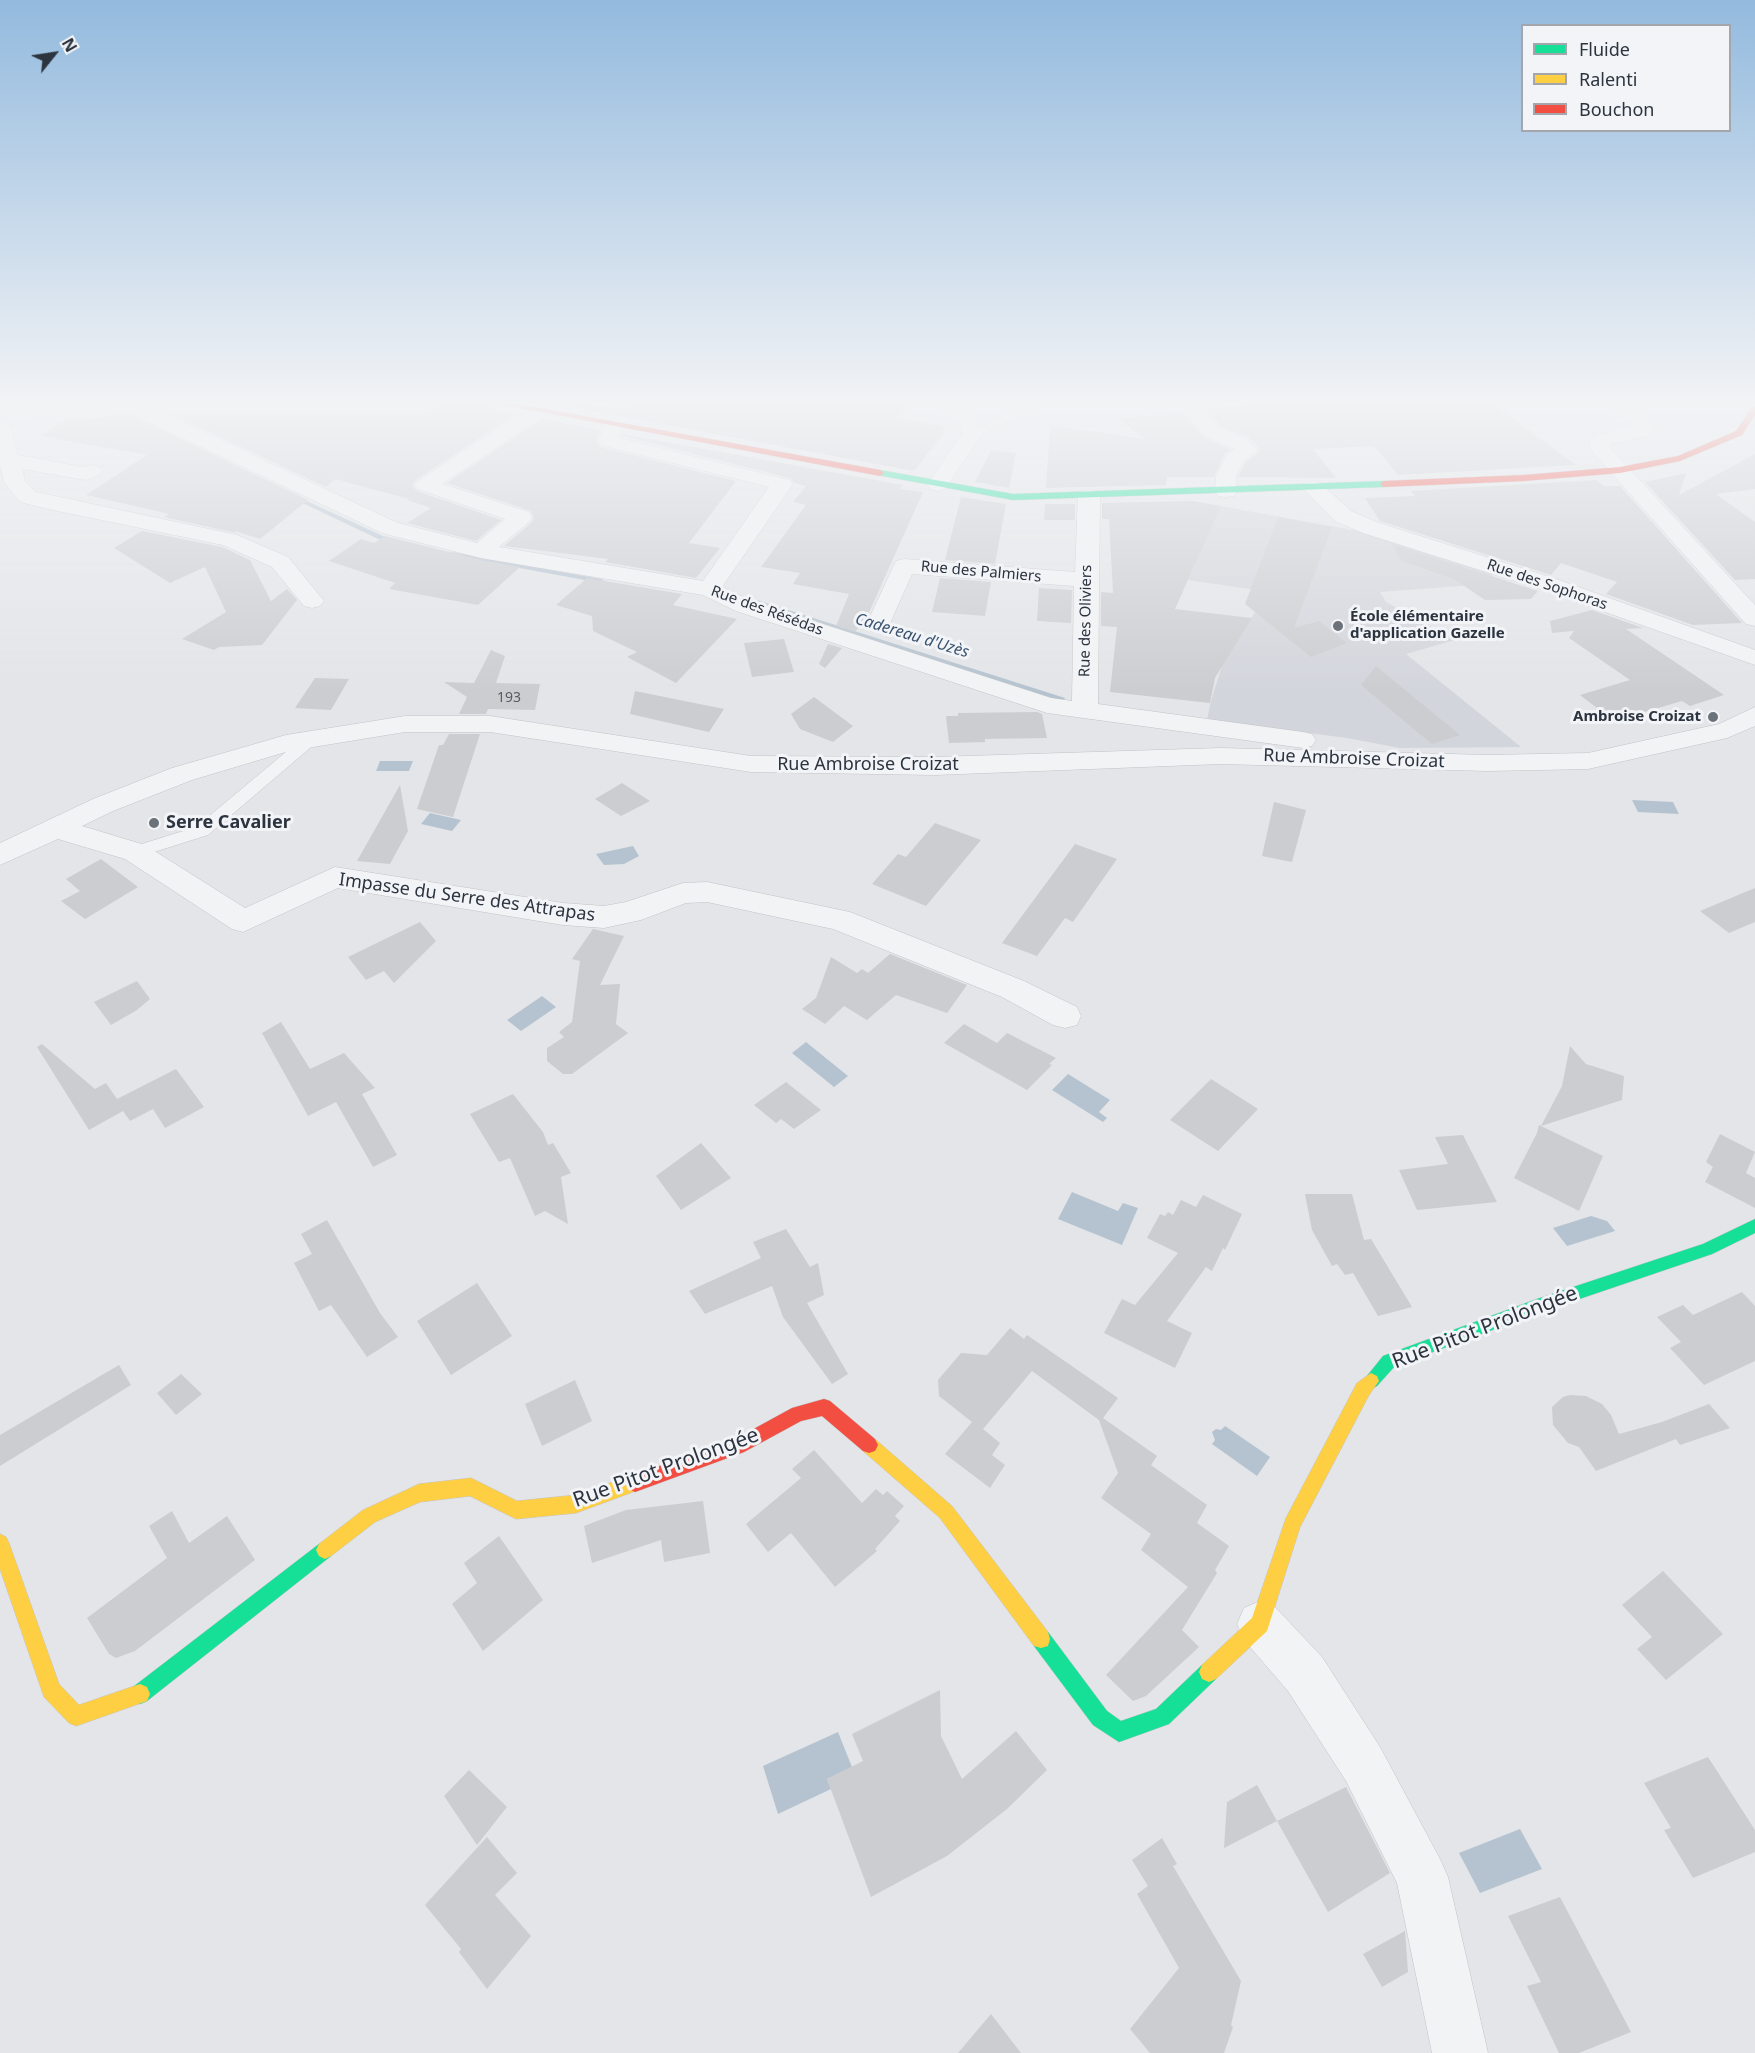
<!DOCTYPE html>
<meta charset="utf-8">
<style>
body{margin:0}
#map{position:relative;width:1755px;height:2053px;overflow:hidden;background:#e3e5e8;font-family:"Noto Sans",sans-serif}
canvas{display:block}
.legend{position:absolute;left:1521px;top:24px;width:210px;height:108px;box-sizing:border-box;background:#f2f4f7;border:2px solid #a3a7ad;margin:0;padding:8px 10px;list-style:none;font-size:18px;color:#2c343f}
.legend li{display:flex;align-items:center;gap:12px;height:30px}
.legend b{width:30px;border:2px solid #a3a7ad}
.north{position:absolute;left:24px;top:24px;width:60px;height:60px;-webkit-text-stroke:4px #f2f4f7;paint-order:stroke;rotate:60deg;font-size:16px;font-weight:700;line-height:24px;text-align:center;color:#2c343f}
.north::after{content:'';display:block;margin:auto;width:21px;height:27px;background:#2c343f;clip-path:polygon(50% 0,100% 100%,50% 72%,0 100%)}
</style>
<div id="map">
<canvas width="1755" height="2053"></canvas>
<ul class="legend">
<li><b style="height:8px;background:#16e098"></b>Fluide</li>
<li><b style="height:8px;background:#ffcf43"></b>Ralenti</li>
<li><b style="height:8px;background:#f24e42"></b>Bouchon</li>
</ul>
<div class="north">N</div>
</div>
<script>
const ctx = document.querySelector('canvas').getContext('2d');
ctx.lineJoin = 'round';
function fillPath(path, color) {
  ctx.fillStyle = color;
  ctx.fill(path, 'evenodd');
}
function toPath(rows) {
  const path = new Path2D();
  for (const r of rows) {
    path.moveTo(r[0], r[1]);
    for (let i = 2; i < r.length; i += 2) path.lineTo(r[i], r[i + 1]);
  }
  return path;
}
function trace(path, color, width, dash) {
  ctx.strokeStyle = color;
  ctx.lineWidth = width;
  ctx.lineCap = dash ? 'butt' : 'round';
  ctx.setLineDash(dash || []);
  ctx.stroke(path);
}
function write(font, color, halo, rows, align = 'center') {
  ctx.font = font + ' "Noto Sans",sans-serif';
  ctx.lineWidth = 6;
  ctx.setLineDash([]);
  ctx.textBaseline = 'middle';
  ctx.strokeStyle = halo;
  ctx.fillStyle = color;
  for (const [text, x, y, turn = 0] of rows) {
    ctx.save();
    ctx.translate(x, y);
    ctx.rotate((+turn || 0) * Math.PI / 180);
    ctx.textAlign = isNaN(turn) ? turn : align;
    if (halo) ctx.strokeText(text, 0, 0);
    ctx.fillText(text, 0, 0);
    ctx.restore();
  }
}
const built = toPath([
 [1220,506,1364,532,1493,574,1488,583,1475,585,1380,592,1386,602,1455,640,1406,654,1521,747,1400,748,1347,738,1207,720,1211,701,1222,666,1255,612,1257,600,1256,590,1188,580]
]);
const water = toPath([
 [380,761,413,761,409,771,376,771],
 [1632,800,1673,802,1679,814,1638,812],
 [430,813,461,820,452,831,421,824],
 [633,846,639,856,624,864,604,865,596,854],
 [542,996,556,1007,521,1031,507,1020],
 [806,1042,848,1076,834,1087,792,1053],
 [1068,1074,1110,1100,1099,1112,1107,1118,1103,1122,1052,1090],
 [1072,1192,1118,1211,1123,1203,1138,1208,1122,1245,1058,1219],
 [1591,1216,1607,1221,1615,1231,1567,1246,1553,1228],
 [1225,1426,1270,1457,1257,1476,1212,1444,1215,1440,1212,1432,1216,1429,1221,1430],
 [838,1732,852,1767,827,1779,831,1789,778,1814,763,1766],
 [1520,1829,1542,1869,1480,1893,1459,1853]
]);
const stream = toPath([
 [292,496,296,496,398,543,391,545,292,498,292,496],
 [451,552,601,579,605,581,601,583,454,556,450,554,451,552],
 [751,600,757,600,1065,698,1064,700,1058,700,751,604,751,600]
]);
const building = toPath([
 [440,404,492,404,495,410,515,415,417,479,412,485,417,491,501,520,476,541,407,523,431,508,407,500,409,499,335,479,326,487,175,416,424,416,433,413],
 [553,404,584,404,627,410,635,404,912,404,896,418,946,427,942,432,944,433,914,471],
 [1251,404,1493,404,1576,465,1398,475,1374,446,1313,449,1336,478,1238,477,1245,463,1259,452,1260,448,1248,437,1222,427,1206,409],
 [1182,412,1205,438,1231,450,1225,454,1214,477,1167,477,1166,485,1046,488,1050,425,1145,439,1118,419],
 [133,416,308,500,260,539,235,531,236,533,164,517,169,514,86,495,147,455,41,436,67,419],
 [542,419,600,430,596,440,600,447,736,481,689,543,720,548,696,578,605,562,608,559,504,546,531,523,534,518,531,511,447,483],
 [623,434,903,485,900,489,923,492,867,617,855,632,836,626,849,594,793,584,800,573,761,567,806,505,793,502,806,486,795,483,790,478,622,436],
 [991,450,1016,453,1009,488,975,482],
 [1755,454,1755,489,1716,494,1755,522,1755,579,1735,580,1645,482,1686,473,1679,495],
 [1596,480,1604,486,1620,486,1742,623,1693,625,1606,594,1617,582,1561,563,1551,575,1380,521,1365,498,1415,496,1411,491],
 [961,497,1006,504,995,564,945,560],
 [1192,501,1221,506,1175,609,1252,618,1215,678,1210,703,1110,692,1117,627,1101,626,1101,592,1113,593,1109,519,1102,519,1102,503],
 [1045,504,1075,504,1075,520,1044,520],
 [1278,517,1332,527,1294,628,1319,621,1347,643,1311,657,1245,604],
 [142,531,222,547,250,560,271,601,287,589,297,600,262,645,219,647,214,650,182,639,226,612,205,567,170,583,114,548],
 [385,536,481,560,520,567,478,605,389,589,395,583,329,561,361,539,374,543],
 [1392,544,1538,591,1531,599,1485,600,1454,579,1402,561],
 [587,578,682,594,673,605,737,619,676,683,627,657,637,652,593,631,592,616,556,605],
 [940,578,991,582,985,616,932,612],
 [1039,588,1072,590,1071,623,1037,621],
 [1592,610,1643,628,1626,629,1724,695,1690,706,1682,701,1614,721,1580,695,1630,680,1569,638,1574,631,1552,633,1550,621],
 [784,639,794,672,752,677,744,643],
 [828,644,842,648,825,668,819,664],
 [491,650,505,656,496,683,540,684,535,710,488,709,486,714,459,714,467,697,444,682,474,683],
 [1376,666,1421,703,1460,735,1432,744,1361,685],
 [315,678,349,679,331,710,295,708],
 [635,691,724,709,709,732,630,714],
 [814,697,853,726,833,742,800,729,791,714],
 [1037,712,1042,714,1047,738,985,739,985,742,949,743,946,716,958,716,958,713],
 [449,734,480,734,453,817,417,809,439,745,443,745],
 [622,783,650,801,621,816,595,799],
 [400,785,408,831,390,864,357,861],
 [1274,802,1306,810,1292,862,1262,856],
 [935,823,981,840,926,906,872,884,898,854,906,857],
 [1075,844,1117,859,1073,922,1065,918,1037,956,1002,943],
 [101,859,138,887,85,919,61,901,80,891,66,879],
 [1755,888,1755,922,1729,933,1700,911],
 [420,922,436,941,394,983,384,971,366,980,348,957],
 [593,929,624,936,600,985,620,984,616,1024,628,1033,572,1074,563,1074,547,1061,547,1048,564,1037,559,1032,572,1022,580,961,572,959],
 [890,954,967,985,947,1013,896,995,867,1020,844,1006,825,1024,802,1009,816,998,831,957,857,973,862,969,868,973],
 [137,981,150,999,137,1010,111,1025,94,1002],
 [281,1022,310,1069,344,1053,375,1088,362,1094,397,1155,373,1167,336,1102,308,1116,262,1033],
 [964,1024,997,1043,1007,1033,1056,1058,1049,1064,1052,1065,1027,1090,944,1043],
 [42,1044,95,1089,106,1083,117,1099,176,1069,204,1107,165,1128,153,1109,130,1121,123,1111,89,1130,37,1047],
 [1570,1046,1586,1064,1624,1076,1622,1100,1541,1126,1603,1156,1579,1211,1514,1178,1537,1133,1539,1125,1541,1126,1562,1086],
 [1211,1079,1258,1109,1218,1151,1170,1120],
 [786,1082,821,1110,794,1129,781,1119,776,1123,754,1105],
 [513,1094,543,1132,548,1145,553,1143,571,1173,561,1177,568,1224,545,1211,535,1216,510,1158,499,1162,470,1114],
 [1720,1134,1755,1152,1746,1173,1755,1178,1755,1208,1705,1182,1713,1167,1706,1162],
 [1463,1135,1497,1202,1417,1210,1399,1170,1448,1164,1435,1137],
 [701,1143,731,1178,681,1210,656,1176],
 [1305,1194,1352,1194,1364,1240,1371,1239,1412,1307,1378,1316,1353,1273,1345,1275,1337,1264,1332,1266,1312,1230],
 [1203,1195,1242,1214,1225,1250,1223,1248,1212,1271,1206,1267,1167,1321,1192,1333,1175,1368,1104,1333,1122,1299,1135,1305,1178,1253,1147,1238,1160,1214,1165,1216,1168,1212,1173,1215,1181,1200,1196,1207],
 [327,1220,380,1313,398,1337,367,1357,331,1305,319,1311,294,1263,312,1254,301,1234],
 [786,1229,810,1267,818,1263,824,1295,807,1303,848,1374,832,1384,783,1317,772,1286,705,1314,689,1291,761,1258,753,1242],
 [477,1283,512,1336,451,1375,417,1321],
 [1742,1292,1755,1306,1755,1361,1704,1385,1670,1348,1681,1342,1657,1317,1683,1305,1693,1315],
 [1010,1328,1024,1339,1027,1335,1118,1398,1103,1418,1157,1456,1151,1465,1207,1505,1197,1523,1229,1546,1215,1570,1217,1573,1182,1630,1199,1647,1146,1696,1133,1701,1106,1675,1188,1587,1141,1550,1151,1534,1101,1498,1118,1473,1099,1420,1032,1371,983,1429,1000,1443,992,1455,1005,1465,990,1488,945,1454,972,1422,939,1396,938,1380,961,1353,987,1355],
 [119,1365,131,1385,0,1466,0,1435],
 [181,1374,202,1394,176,1415,157,1393],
 [575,1380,592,1421,542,1446,525,1404],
 [1570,1395,1586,1396,1602,1404,1611,1415,1619,1434,1662,1422,1709,1404,1730,1428,1680,1445,1676,1439,1596,1471,1579,1447,1568,1443,1553,1425,1552,1407,1563,1397],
 [814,1450,862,1503,876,1489,883,1495,887,1491,904,1506,895,1516,900,1521,875,1549,877,1551,835,1587,791,1533,768,1552,746,1524,801,1478,792,1469],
 [703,1501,710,1553,664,1562,661,1540,592,1563,584,1526,626,1510],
 [172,1511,189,1543,227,1516,255,1560,135,1651,116,1658,109,1654,87,1618,167,1558,149,1526],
 [499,1536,543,1600,483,1651,452,1604,477,1583,464,1563],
 [1663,1571,1723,1634,1666,1680,1637,1649,1652,1637,1622,1605],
 [940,1690,941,1736,962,1779,1016,1731,1047,1770,1007,1809,947,1856,871,1897,827,1779,863,1761,852,1734],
 [1708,1757,1755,1830,1755,1852,1693,1878,1664,1830,1671,1828,1644,1783],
 [469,1770,507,1807,477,1845,444,1796],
 [1257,1785,1277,1821,1224,1848,1227,1802],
 [1346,1787,1390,1873,1328,1912,1277,1821],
 [487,1837,517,1873,495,1895,531,1936,487,1989,459,1952,461,1949,425,1905],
 [1162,1838,1177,1864,1173,1866,1241,1981,1231,2025,1233,2027,1224,2053,1150,2053,1130,2029,1179,1968,1137,1894,1148,1886,1132,1860],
 [1560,1897,1631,2032,1579,2053,1559,2053,1527,1986,1541,1982,1508,1916],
 [1405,1931,1408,1972,1382,1987,1363,1954],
 [991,2014,1021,2053,958,2053]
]);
const lane = toPath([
 [1027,404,1042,404,976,437,972,438,966,434,1027,404],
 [311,734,317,736,319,739,317,742,208,835,135,858,129,856,126,852,129,848,196,827,305,736,311,734]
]);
const street = toPath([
 [72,404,438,404,431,412,424,414,165,414,398,523,477,543,505,519,418,489,414,485,418,481,531,407,545,407,548,411,545,415,442,484,529,512,532,517,529,522,499,547,703,581,769,487,601,445,598,441,607,420,621,420,624,424,619,438,789,480,793,484,722,587,752,601,1051,698,1072,701,1074,586,912,574,887,630,878,632,869,630,866,625,896,561,904,559,1075,572,1078,496,1081,491,1089,490,1097,491,1100,496,1098,704,1303,732,1312,734,1316,740,1312,746,1303,748,1047,713,736,611,703,595,481,558,382,533,133,414,0,419,0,407,72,404],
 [935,404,961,404,977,419,982,434,945,489,938,491,931,489,927,485,962,434,960,425,935,404],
 [1178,404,1198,404,1221,429,1247,439,1258,450,1243,462,1236,476,1237,491,1234,496,1226,497,1218,496,1215,491,1216,476,1227,455,1235,449,1207,437,1178,404],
 [1612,404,1633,404,1654,423,1654,429,1648,436,1614,443,1610,445,1611,449,1755,605,1755,626,1746,624,1592,451,1589,443,1592,439,1601,434,1634,427,1612,404],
 [0,421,7,423,10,427,18,455,83,467,92,465,99,467,102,471,99,475,86,480,22,469,25,481,36,492,237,535,288,557,324,601,320,606,312,608,304,606,272,567,223,545,48,509,20,502,4,482,0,465,0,421],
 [1313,481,1320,483,1351,511,1379,523,1556,579,1755,650,1755,665,1540,589,1363,533,1335,521,1306,491,1302,487,1306,483,1313,481],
 [1755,707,1755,726,1727,738,1588,769,1488,771,1221,764,935,775,751,772,490,732,405,732,289,751,192,780,113,811,82,826,145,845,245,908,335,867,563,903,604,906,626,902,683,883,707,882,850,912,1024,981,1077,1007,1081,1016,1077,1025,1065,1028,1053,1025,1002,997,833,929,707,902,686,903,641,920,604,928,563,925,338,888,243,932,232,929,125,859,58,839,0,865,0,843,93,799,172,768,286,735,405,716,490,716,751,756,935,757,1221,748,1488,755,1588,753,1719,724,1755,707],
 [1260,1601,1276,1608,1322,1657,1380,1747,1440,1859,1448,1877,1488,2053,1432,2053,1397,1883,1346,1781,1288,1691,1244,1640,1237,1624,1244,1608,1260,1601]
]);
const fast = toPath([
 [880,470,1013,494,1384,481,1388,484,1384,487,1013,500,877,475,877,471,880,470],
 [1755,1219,1755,1233,1712,1254,1538,1313,1395,1366,1377,1386,1371,1389,1365,1386,1363,1381,1383,1356,1537,1299,1703,1244,1755,1219],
 [325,1541,331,1544,334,1550,331,1556,147,1701,140,1704,133,1701,130,1694,133,1687,319,1544,325,1541],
 [1041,1630,1048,1632,1107,1711,1121,1721,1156,1709,1202,1665,1209,1662,1216,1665,1219,1672,1216,1679,1169,1724,1119,1742,1093,1725,1034,1646,1032,1639,1034,1632,1041,1630]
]);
const slow = toPath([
 [1371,1373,1377,1376,1379,1381,1369,1395,1300,1527,1267,1631,1216,1679,1209,1682,1202,1679,1199,1672,1202,1665,1252,1618,1286,1518,1357,1383,1371,1373],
 [869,1437,875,1439,952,1506,1048,1632,1050,1639,1048,1646,1041,1648,1034,1646,940,1518,863,1451,860,1445,863,1439,869,1437],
 [635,1474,641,1477,644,1483,641,1489,576,1513,516,1519,470,1496,420,1502,375,1522,331,1556,325,1559,319,1556,316,1550,319,1544,363,1510,419,1484,471,1478,517,1501,576,1495,635,1474],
 [0,1534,6,1537,9,1543,59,1684,79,1705,140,1684,147,1687,150,1694,147,1701,76,1726,69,1723,44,1697,0,1569,0,1534]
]);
const jam = toPath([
 [499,404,518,404,880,470,884,473,880,476,499,404],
 [1752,407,1755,407,1755,415,1742,435,1680,461,1620,473,1524,481,1384,487,1380,484,1384,481,1524,475,1620,467,1678,456,1736,431,1752,407],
 [824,1399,830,1401,875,1439,878,1445,875,1451,869,1453,863,1451,822,1416,801,1421,744,1452,635,1492,629,1489,626,1483,629,1477,739,1437,792,1408,824,1399]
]);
const markers = [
 [1338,626,6,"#6c727a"],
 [1713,717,6,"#6c727a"],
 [154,823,6,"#6c727a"]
];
const farNumbernames = [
 ["193",509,698]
];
const farStreetnames = [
 ["Rue des Palmiers",981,572,5],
 ["Rue des Sophoras",1547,585,19],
 ["Rue des Résédas",767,611,20],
 ["Rue des Oliviers",1086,621,-89]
];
const farPoinames = [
 ["École élémentaire",1350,617],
 ["d'application Gazelle",1350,634],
 ["Ambroise Croizat",1701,717,"right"]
];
const farWaternames = [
 ["Cadereau d'Uzès",912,636,17]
];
const streetNames = [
 ["Rue Ambroise Croizat",1354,759,2],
 ["Rue Ambroise Croizat",868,765],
 ["Impasse du Serre des Attrapas",467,898,8]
];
const poiNames = [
 ["Serre Cavalier",166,823]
];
const nearStreetnames = [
 ["Rue Pitot Prolongée",1485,1328,-21],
 ["Rue Pitot Prolongée",666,1468,-20]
];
fillPath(built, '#d2d5db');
fillPath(water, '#b5c3d0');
fillPath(stream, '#b5c3d0');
fillPath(building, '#cccdd0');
trace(lane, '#c2c3c6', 1);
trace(street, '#c2c3c6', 1);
trace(fast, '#c2c3c6', 1);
trace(slow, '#c2c3c6', 1);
trace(jam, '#c2c3c6', 1);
fillPath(lane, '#f2f3f5');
fillPath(street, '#f2f3f5');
fillPath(fast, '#16e098');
fillPath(slow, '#ffcf43');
fillPath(jam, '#f24e42');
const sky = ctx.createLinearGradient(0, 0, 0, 692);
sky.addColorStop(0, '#93bade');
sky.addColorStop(0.58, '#f2f3f5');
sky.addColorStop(1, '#f2f3f500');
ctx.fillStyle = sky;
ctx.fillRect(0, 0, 1755, 692);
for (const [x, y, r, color] of markers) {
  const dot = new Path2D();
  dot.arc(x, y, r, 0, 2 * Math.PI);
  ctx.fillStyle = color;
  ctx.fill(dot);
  trace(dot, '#f2f4f7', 2);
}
write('14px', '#555b64', null, farNumbernames);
write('15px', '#2c343f', '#f2f4f7', farStreetnames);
write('bold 15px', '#2c343f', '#f2f4f7', farPoinames, 'left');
write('italic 16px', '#3a5370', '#f2f4f7', farWaternames);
write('18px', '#2c343f', '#f2f4f7', streetNames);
write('bold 18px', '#2c343f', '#f2f4f7', poiNames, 'left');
write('21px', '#2c343f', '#f2f4f7', nearStreetnames);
</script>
